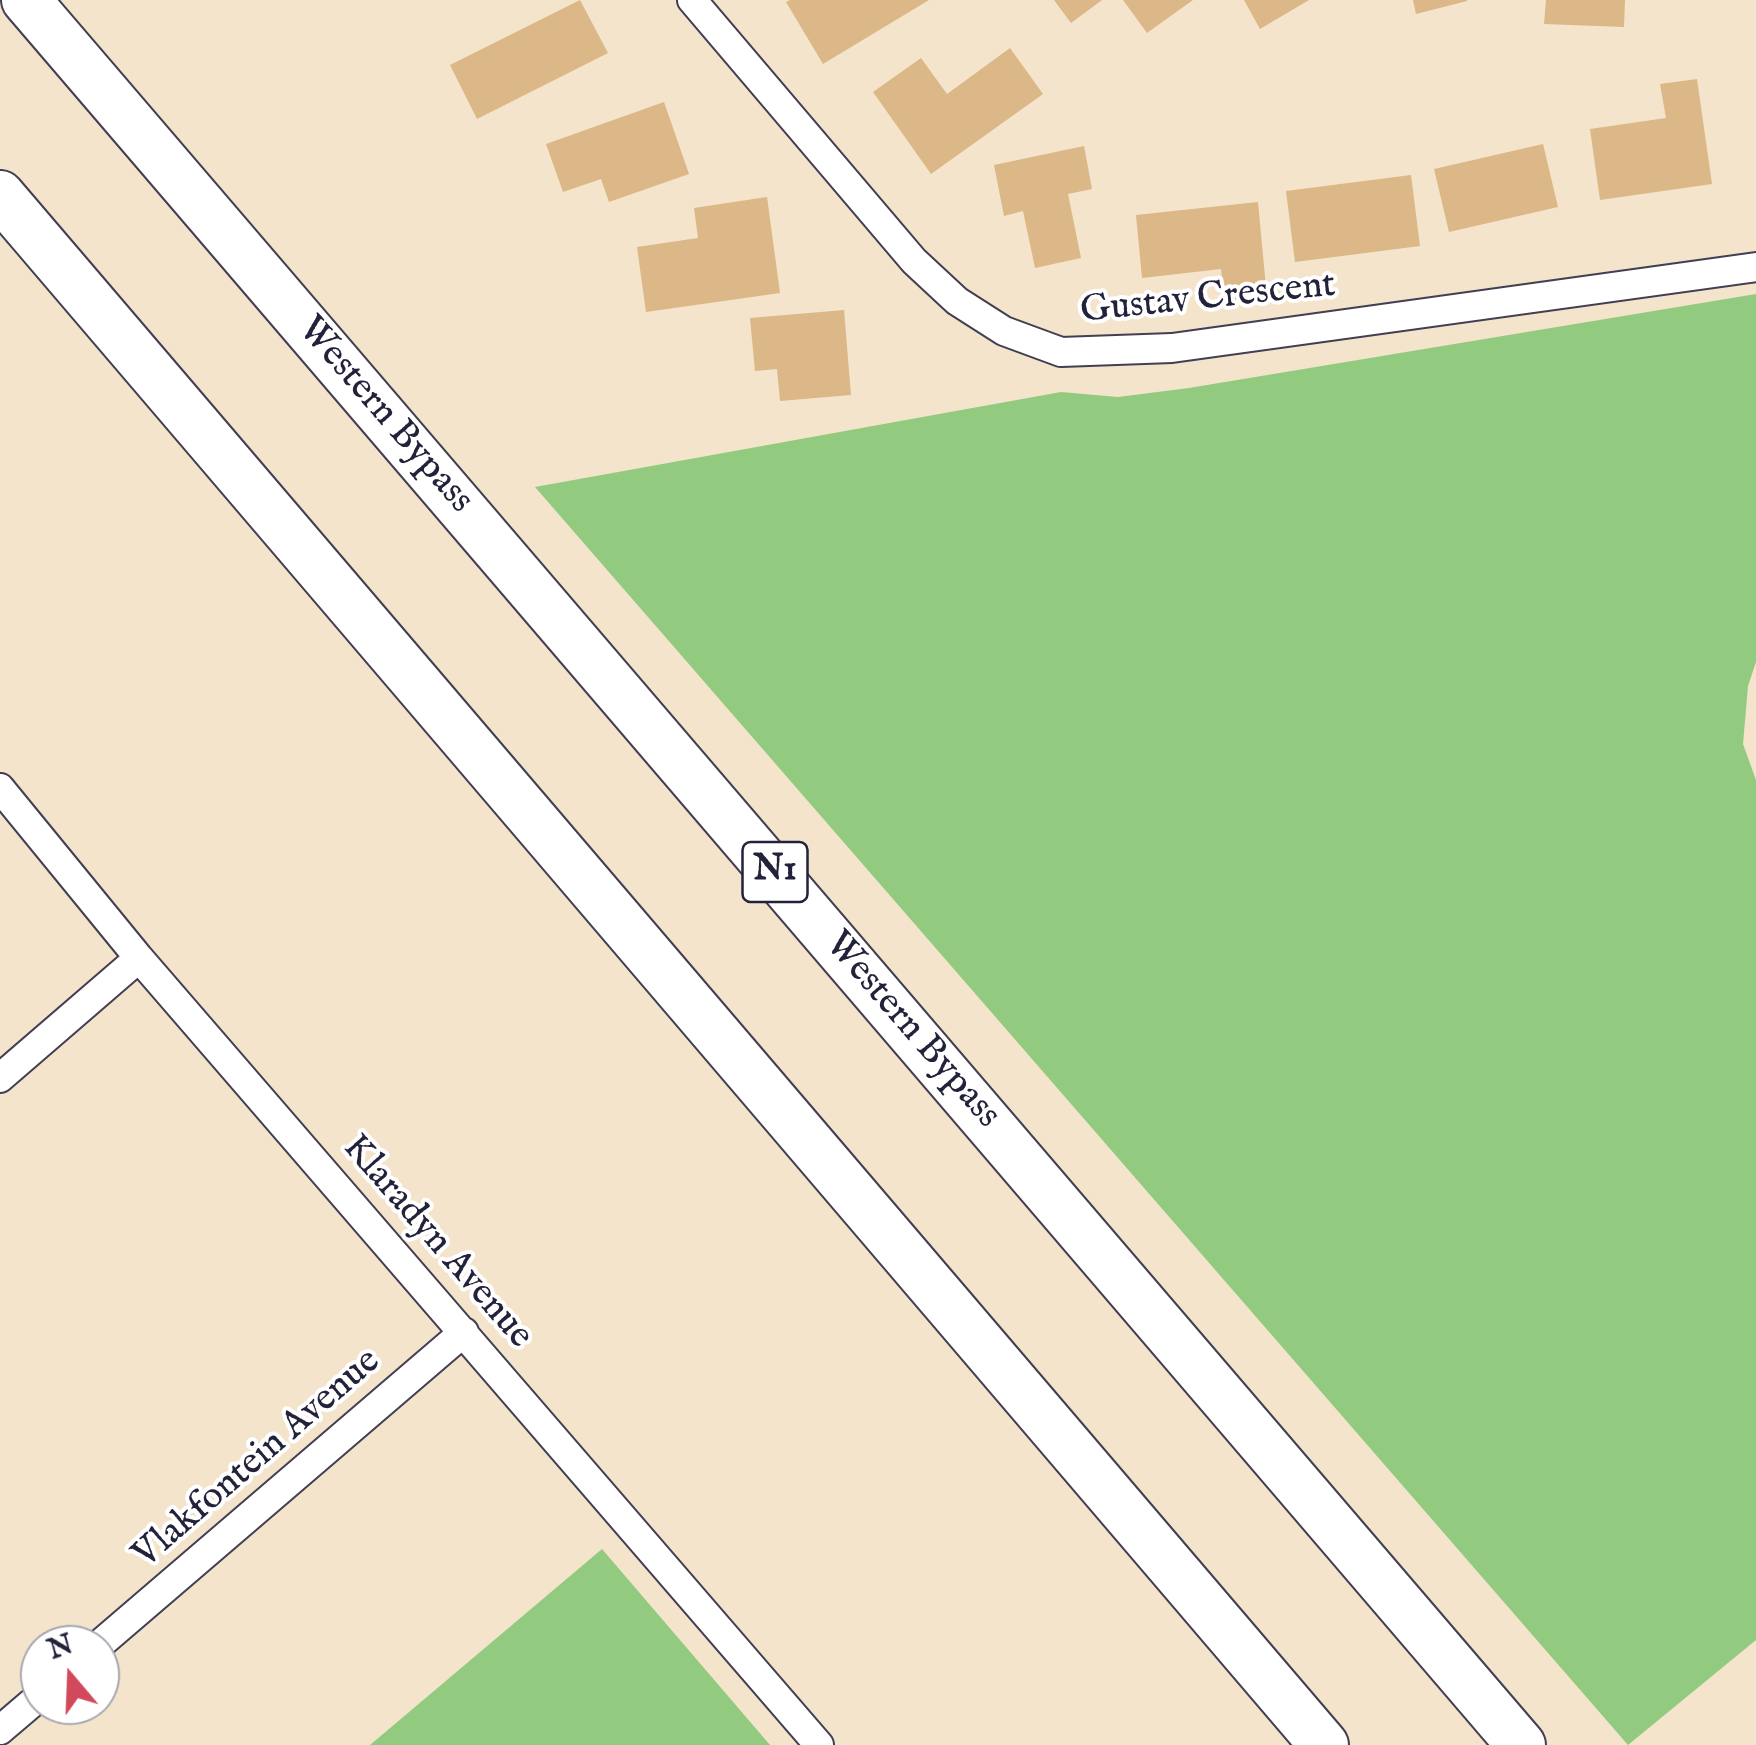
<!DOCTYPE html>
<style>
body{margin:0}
#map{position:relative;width:1756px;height:1745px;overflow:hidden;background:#f3e4cb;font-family:"IM FELL English",serif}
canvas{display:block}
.north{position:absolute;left:20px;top:1625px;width:100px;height:100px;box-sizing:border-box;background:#fff;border:2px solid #a7a7b1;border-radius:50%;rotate:341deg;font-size:28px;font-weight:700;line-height:40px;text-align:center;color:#22223b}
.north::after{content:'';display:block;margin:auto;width:35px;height:45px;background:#d1495b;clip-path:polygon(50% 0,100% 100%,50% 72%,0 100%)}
</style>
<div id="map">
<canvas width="1756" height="1745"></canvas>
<div class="north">N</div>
</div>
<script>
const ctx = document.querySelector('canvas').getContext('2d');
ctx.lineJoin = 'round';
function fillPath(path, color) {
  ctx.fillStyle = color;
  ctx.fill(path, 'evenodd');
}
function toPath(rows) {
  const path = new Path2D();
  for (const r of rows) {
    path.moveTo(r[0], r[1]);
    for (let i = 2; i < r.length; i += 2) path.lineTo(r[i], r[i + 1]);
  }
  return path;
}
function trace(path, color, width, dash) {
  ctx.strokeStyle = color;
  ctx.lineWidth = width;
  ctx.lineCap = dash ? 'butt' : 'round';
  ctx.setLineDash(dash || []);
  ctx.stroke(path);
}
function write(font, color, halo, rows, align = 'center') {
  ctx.font = font + ' "IM FELL English",serif';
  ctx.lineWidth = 8;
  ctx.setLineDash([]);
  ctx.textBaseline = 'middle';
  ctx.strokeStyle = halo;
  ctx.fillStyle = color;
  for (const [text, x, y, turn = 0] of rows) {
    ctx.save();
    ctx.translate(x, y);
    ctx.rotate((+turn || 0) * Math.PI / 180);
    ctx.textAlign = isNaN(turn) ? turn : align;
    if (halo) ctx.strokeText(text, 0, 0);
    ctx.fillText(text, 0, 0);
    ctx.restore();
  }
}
const green = toPath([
 [1756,294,1756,662,1748,686,1743,744,1756,780,1756,1640,1628,1745,535,487,1061,392,1118,397,1189,388],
 [602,1549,770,1745,370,1745]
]);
const building = toPath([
 [580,0,608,53,477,119,450,65],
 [790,0,929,0,823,64,786,2],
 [1054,0,1102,0,1071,23],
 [1123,0,1193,0,1147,33],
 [1244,0,1309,0,1260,29],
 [1413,0,1467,0,1467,1,1416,14],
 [1546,0,1625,0,1624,27,1544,24],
 [1010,48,1043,94,931,174,873,92,921,58,947,94],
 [1697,79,1712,184,1600,200,1590,129,1666,118,1660,84],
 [664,102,689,174,609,202,601,179,563,192,546,144],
 [1543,144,1558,207,1449,232,1434,169],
 [1084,146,1092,189,1068,194,1081,258,1035,268,1023,211,1004,216,994,165],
 [1411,175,1420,246,1295,262,1286,191],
 [767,197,780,293,646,312,637,247,698,238,694,208],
 [1258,202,1267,298,1224,302,1221,269,1142,278,1136,215],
 [844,310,851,395,780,401,777,369,755,371,750,318]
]);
const minor = toPath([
 [692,0,914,261,957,301,1004,331,1061,352,1172,348,1756,267],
 [0,788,139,958,819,1745],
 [0,1078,139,958],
 [99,1645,464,1332],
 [0,1730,40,1696]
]);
const motorway = toPath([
 [26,0,1521,1745],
 [0,195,1324,1745]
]);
const shields = [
 [775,872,65]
];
const shieldNames = [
 ["N1",775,872]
];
const streetNames = [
 ["Gustav Crescent",1208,300,-6],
 ["Western Bypass",384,416,49],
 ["Western Bypass",911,1031,49],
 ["Klaradyn Avenue",436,1243,49],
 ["Vlakfontein Avenue",258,1460,-41]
];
fillPath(green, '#92cb7f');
fillPath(building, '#dcb787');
trace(minor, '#413f51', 32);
trace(motorway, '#413f51', 52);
trace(minor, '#fff', 28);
trace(motorway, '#fff', 48);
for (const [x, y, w] of shields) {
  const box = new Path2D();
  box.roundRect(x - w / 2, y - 30, w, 60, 8);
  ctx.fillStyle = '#fff';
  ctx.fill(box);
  trace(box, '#22223b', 2.5);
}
write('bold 35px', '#22223b', null, shieldNames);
write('38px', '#22223b', '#fff', streetNames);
</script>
